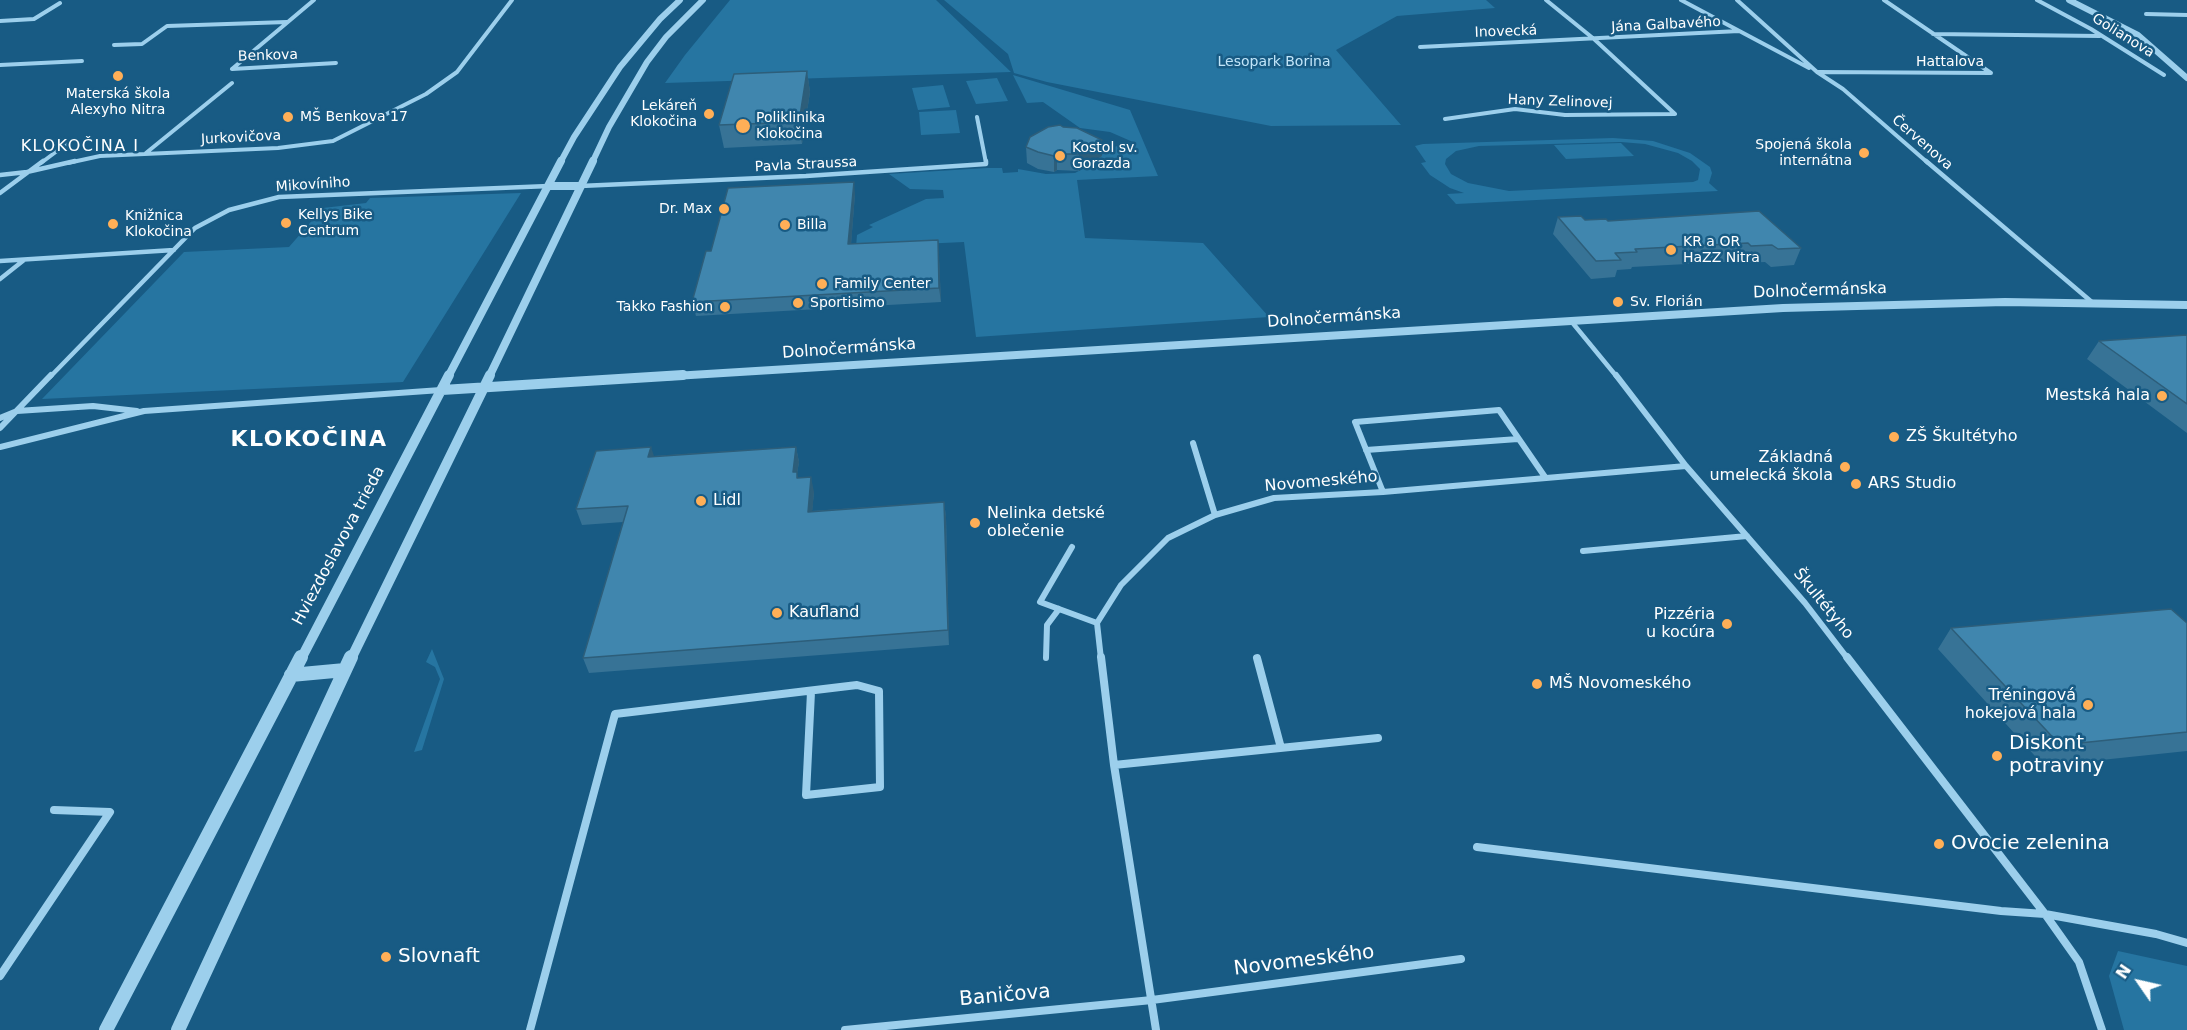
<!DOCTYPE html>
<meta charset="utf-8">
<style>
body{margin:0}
#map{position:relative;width:2187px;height:1030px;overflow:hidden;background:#185b84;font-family:"DejaVu Sans",sans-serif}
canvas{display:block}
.north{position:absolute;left:2109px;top:952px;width:60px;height:60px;-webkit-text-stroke:4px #185b84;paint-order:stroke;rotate:304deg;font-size:16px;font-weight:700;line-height:24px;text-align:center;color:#fff}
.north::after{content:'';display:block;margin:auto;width:21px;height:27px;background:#fff;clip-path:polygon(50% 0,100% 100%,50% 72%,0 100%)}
</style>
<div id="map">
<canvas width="2187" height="1030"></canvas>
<div class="north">N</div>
</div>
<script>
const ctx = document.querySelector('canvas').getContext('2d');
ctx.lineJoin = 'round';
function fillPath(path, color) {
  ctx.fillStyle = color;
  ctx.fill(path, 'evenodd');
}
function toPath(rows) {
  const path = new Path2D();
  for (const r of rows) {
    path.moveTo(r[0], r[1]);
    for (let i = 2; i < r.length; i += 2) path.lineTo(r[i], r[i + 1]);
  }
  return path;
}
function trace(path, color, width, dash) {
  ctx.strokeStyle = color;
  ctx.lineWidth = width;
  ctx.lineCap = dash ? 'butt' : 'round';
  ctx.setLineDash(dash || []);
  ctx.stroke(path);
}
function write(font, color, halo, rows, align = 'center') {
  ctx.font = font + ' "DejaVu Sans",sans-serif';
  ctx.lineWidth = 5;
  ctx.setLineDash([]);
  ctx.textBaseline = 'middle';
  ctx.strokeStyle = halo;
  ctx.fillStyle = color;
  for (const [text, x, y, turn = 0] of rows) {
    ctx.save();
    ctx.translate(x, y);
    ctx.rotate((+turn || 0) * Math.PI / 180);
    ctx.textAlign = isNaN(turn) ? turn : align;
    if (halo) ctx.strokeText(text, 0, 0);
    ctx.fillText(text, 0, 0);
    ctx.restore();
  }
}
const green = toPath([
 [730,0,936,0,1011,72,665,83,685,55],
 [944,0,1486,0,1495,8,1397,16,1336,50,1401,125,1271,126,1047,82,1014,73,1008,54],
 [1013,75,1130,110,1158,176,1077,180,1085,238,1203,243,1269,317,976,337,964,242,856,247,857,235,873,227,869,225,926,199,944,198,943,190,910,189,889,174,987,168,1002,168,1003,173,1018,172,1018,169,1046,174,1075,173,1094,163,1102,150,1133,142,1110,132,1080,128,1043,102,1027,103],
 [997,78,1008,101,976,104,966,81],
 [943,85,950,107,918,110,912,88],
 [956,110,960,133,921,135,919,112],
 [1613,138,1653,141,1690,153,1710,167,1712,173,1709,183,1718,191,1456,204,1447,194,1464,193,1450,188,1430,175,1421,163,1426,162,1415,146,1423,144],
 [1621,142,1645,144,1678,153,1692,161,1700,169,1698,180,1693,182,1509,191,1468,183,1451,174,1445,164,1446,159,1456,151,1479,146],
 [1621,143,1634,156,1566,159,1554,145],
 [521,193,403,382,42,399,184,252,289,247,323,208,366,203,370,198],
 [432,649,444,679,422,750,414,752,440,679,435,667,426,662],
 [2118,951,2187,966,2187,1030,2124,1030,2109,976]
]);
const minorFar3 = toPath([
 [1546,0,1594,39,1675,114],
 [1681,0,1809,68],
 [1737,0,1817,72,1843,89,1928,163],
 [2037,0,2091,29,2164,75],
 [2146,14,2187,15],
 [0,21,34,19,60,3],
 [1933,34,2100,36],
 [114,45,142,44,167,26,287,22],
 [1420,47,1739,31],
 [0,65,82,61],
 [232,69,314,0],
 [232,69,336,63],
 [1818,72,1991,73,1884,0],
 [977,117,986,163],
 [1445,119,1515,109,1565,115,1675,114],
 [146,153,232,83],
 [41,163,69,142],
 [68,163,100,156,278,148,333,141,426,94,457,72,512,0]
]);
const minorFar2 = toPath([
 [1926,161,2093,303],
 [0,175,27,172,75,161],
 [580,186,806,176,986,164,986,161],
 [0,193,43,161],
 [0,261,174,250],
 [0,279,24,260],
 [1571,321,1617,377],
 [50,377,195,228,229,210,279,197,549,186]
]);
const minorFar1 = toPath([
 [1616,375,1686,466,1805,603,1848,659],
 [0,418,17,411,93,406,137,411],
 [0,428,51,375],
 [1193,443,1215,515],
 [0,447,144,411,441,390],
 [1366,450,1518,439],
 [1383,492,1355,422,1499,410,1545,477],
 [1072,547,1040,602,1097,623],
 [1583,551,1747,536],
 [1046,658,1047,625,1059,609],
 [1101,659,1097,623,1121,585,1168,538,1215,515,1274,498,1383,492,1686,466]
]);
const minor = toPath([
 [1101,657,1114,765,1156,1030],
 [1847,657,2045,914,2079,962,2102,1030],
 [1257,658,1281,748],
 [1114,765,1378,738],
 [1477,847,2001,911,2045,914,2156,934,2187,943],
 [0,976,110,812,54,810],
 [530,1030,615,714,857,685,879,691,880,787,806,795,811,692],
 [845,1030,1152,1000,1461,959]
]);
const tertiaryFar3 = toPath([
 [2069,0,2138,35,2187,78],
 [560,163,574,137,620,67,660,19,680,0],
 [592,163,609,127,647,62,666,37,703,0]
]);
const tertiaryFar2 = toPath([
 [549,186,580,186],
 [448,377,561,161],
 [489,377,593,161],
 [658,377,1783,308,2005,302,2187,305]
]);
const tertiaryFar1 = toPath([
 [442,390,683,375],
 [301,659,449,375],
 [351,659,490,375]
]);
const tertiary = toPath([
 [291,675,345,670],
 [106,1030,301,657],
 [178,1030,351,657]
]);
const wall = toPath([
 [807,71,810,92,802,144,724,148,719,125],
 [1063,127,1102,156,1079,171,1057,170,1054,172,1038,169,1027,163,1026,147],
 [855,194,851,244,938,240,941,302,696,316,692,302,711,251],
 [1558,217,1585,220,1801,248,1794,265,1771,267,1765,262,1744,263,1741,261,1632,267,1631,269,1617,270,1615,277,1591,279,1553,234],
 [2187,335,2187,433,2087,359,2099,341],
 [796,447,799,462,797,474,798,478,814,492,812,511,944,502,946,517,949,645,589,673,583,658,623,522,582,525,576,509,654,456],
 [2187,623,2187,751,2044,766,1938,649,1951,628]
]);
const shadedWall = toPath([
 [807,71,810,92,802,144,799,122],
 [1102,140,1102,156,1079,171,1079,154],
 [1057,154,1057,170,1054,172,1054,156],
 [854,182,855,194,850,258,848,244],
 [938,240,939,253,941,302,939,288],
 [651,447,656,462,648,457],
 [796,447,799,462,797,474,800,487,793,472],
 [811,477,814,492,811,527,808,512],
 [944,502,946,517,949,645,948,630]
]);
const building = toPath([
 [807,71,799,122,719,125,734,74,807,71],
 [1060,125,1063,127,1077,128,1102,140,1079,154,1057,154,1054,156,1038,152,1026,147,1030,137,1048,127,1060,125],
 [854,182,848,244,938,240,939,288,692,302,706,251,711,251,728,188,854,182],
 [1759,211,1801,248,1778,249,1772,245,1751,246,1748,243,1635,249,1637,252,1615,253,1621,260,1596,261,1558,217,1581,216,1585,220,1606,219,1608,221,1759,211],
 [2187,335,2187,404,2099,341,2187,335],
 [651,447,648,457,796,447,793,472,797,472,797,478,811,477,808,512,944,502,948,630,583,658,628,506,576,509,596,451,651,447],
 [2171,609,2187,623,2187,732,2060,745,1951,628,2171,609]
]);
const markers = [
 [118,76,6,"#ffaf57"],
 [709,114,6,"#ffaf57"],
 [288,117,6,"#ffaf57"],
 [743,126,8,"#ffaf57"],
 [1864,153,6,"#ffaf57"],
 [1060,156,6,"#ffaf57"],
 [724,209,6,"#ffaf57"],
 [286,223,6,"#ffaf57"],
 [113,224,6,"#ffaf57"],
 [785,225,6,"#ffaf57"],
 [1671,250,6,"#ffaf57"],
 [822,284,6,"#ffaf57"],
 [1618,302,6,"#ffaf57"],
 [798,303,6,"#ffaf57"],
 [725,307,6,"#ffaf57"],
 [2162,396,6,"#ffaf57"],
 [1894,437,6,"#ffaf57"],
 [1845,467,6,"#ffaf57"],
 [1856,484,6,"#ffaf57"],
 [701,501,6,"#ffaf57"],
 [975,523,6,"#ffaf57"],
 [777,613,6,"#ffaf57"],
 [1727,624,6,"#ffaf57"],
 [1537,684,6,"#ffaf57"],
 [2088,705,6,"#ffaf57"],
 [1997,756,6,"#ffaf57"],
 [1939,844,6,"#ffaf57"],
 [386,957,6,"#ffaf57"]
];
const farStreetnames = [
 ["Jána Galbavého",1666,25,-3],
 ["Inovecká",1506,32,-2],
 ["Golianova",2123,36,32],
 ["Benkova",268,56,-2],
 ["Hattalova",1950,62],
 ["Hany Zelinovej",1560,102,2],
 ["Jurkovičova",241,138,-3],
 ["Červenova",1922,143,41],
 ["Pavla Straussa",806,165,-3],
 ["Mikovíniho",313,185,-4]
];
const farParknames = [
 ["Lesopark Borina",1274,62]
];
const farPoinames = [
 ["Materská škola",118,94,"center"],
 ["Alexyho Nitra",118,110,"center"],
 ["Lekáreň",697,106,"right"],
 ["Klokočina",697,122,"right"],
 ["MŠ Benkova 17",300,117],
 ["Poliklinika",756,118],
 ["Klokočina",756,134],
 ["Spojená škola",1852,145,"right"],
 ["internátna",1852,161,"right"],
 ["Kostol sv.",1072,148],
 ["Gorazda",1072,164],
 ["Dr. Max",712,209,"right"],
 ["Kellys Bike",298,215],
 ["Centrum",298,231],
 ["Knižnica",125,216],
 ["Klokočina",125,232],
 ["Billa",797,225],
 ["KR a OR",1683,242],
 ["HaZZ Nitra",1683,258],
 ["Family Center",834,284],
 ["Sv. Florián",1630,302],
 ["Sportisimo",810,303],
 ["Takko Fashion",713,307,"right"]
];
const farQuarternames = [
 ["KLOKOČINA I",80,147]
];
const streetNames = [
 ["Dolnočermánska",1820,291,-2],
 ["Dolnočermánska",1334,318,-4],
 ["Dolnočermánska",849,349,-4],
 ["Novomeského",1321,482,-5],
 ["Hviezdoslavova trieda",339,546,-62],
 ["Škultétyho",1823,604,51]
];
const poiNames = [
 ["Mestská hala",2150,396,"right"],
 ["ZŠ Škultétyho",1906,437],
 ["Základná",1833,458,"right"],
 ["umelecká škola",1833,476,"right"],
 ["ARS Studio",1868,484],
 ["Lidl",713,501],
 ["Nelinka detské",987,514],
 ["oblečenie",987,532],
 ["Kaufland",789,613],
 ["Pizzéria",1715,615,"right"],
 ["u kocúra",1715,633,"right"],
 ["MŠ Novomeského",1549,684],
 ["Tréningová",2076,696,"right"],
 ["hokejová hala",2076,714,"right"]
];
const nearPoinames = [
 ["Diskont",2009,744],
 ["potraviny",2009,767],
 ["Ovocie zelenina",1951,844],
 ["Slovnaft",398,957]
];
const nearStreetnames = [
 ["Novomeského",1304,961,-7],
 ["Baničova",1005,996,-5]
];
const districtNames = [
 ["KLOKOČINA",309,440]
];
fillPath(green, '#2675a1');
trace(minorFar3, '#9ccfec', 4);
trace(minorFar2, '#9ccfec', 4.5);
trace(minorFar1, '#9ccfec', 6);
trace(minor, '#9ccfec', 8);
trace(tertiaryFar3, '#9ccfec', 6);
trace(tertiaryFar2, '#9ccfec', 8);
trace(tertiaryFar1, '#9ccfec', 10);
trace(tertiary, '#9ccfec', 14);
fillPath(wall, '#377396');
fillPath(shadedWall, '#2d5e7a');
fillPath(building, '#4086ae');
trace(building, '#2d5e7a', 1.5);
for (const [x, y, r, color] of markers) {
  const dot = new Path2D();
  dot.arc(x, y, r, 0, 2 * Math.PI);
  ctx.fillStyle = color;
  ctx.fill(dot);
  trace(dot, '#185b84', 2);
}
write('14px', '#fff', '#185b84', farStreetnames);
write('14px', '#c1e5f9', '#185b84', farParknames);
write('14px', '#fff', '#185b84', farPoinames, 'left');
ctx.letterSpacing = '1.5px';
write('16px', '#fff', '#185b84', farQuarternames);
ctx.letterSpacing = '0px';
write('16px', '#fff', '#185b84', streetNames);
write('16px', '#fff', '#185b84', poiNames, 'left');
write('20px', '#fff', '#185b84', nearPoinames, 'left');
write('20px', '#fff', '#185b84', nearStreetnames);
ctx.letterSpacing = '1.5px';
write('bold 22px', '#fff', '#185b84', districtNames);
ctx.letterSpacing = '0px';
</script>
